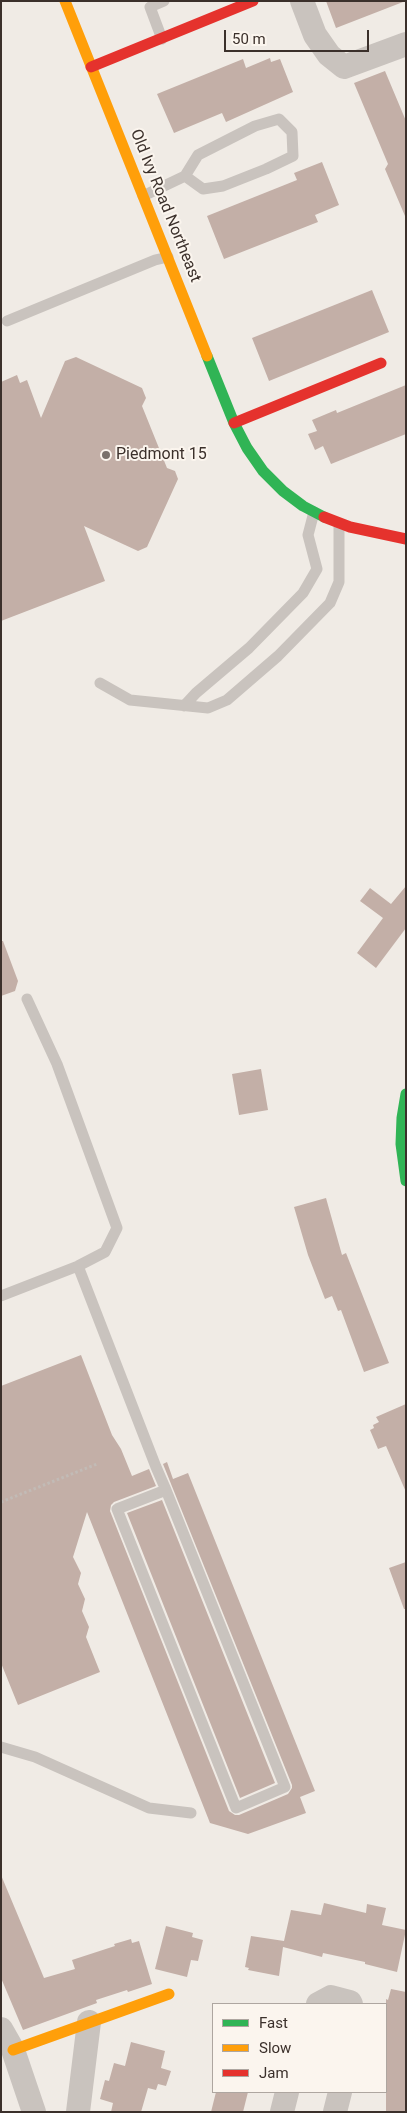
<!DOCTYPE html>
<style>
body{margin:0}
#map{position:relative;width:407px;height:2113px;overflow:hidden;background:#f0ebe5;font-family:Roboto,sans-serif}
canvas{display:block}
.frame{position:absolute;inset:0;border:2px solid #3b302b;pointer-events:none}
.legend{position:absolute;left:212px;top:2003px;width:175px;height:90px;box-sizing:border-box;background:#fbf5ee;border:1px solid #aea6a0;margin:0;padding:6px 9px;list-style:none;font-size:15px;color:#3b302b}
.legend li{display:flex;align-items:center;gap:10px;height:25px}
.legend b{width:25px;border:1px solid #aea6a0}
.scale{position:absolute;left:224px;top:30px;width:145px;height:22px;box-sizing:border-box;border:2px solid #3b302b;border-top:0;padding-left:6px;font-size:15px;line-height:18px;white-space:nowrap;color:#3b302b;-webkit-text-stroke:4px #fbf5ee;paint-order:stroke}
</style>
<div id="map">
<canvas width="407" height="2113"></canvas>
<div class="frame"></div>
<ul class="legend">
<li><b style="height:6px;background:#30b455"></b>Fast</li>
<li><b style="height:6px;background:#ff9f0a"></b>Slow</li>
<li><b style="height:6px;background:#e5322d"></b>Jam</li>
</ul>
<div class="scale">50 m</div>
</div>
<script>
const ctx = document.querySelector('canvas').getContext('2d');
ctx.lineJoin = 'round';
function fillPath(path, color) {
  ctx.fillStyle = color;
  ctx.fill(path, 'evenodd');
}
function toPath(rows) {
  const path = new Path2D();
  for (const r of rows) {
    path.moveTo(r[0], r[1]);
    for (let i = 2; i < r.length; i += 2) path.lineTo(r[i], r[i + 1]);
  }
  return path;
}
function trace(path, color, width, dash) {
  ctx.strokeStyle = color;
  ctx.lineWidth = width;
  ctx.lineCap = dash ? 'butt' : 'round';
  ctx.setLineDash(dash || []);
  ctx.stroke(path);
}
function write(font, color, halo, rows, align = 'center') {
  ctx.font = font + ' Roboto,sans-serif';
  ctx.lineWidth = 4;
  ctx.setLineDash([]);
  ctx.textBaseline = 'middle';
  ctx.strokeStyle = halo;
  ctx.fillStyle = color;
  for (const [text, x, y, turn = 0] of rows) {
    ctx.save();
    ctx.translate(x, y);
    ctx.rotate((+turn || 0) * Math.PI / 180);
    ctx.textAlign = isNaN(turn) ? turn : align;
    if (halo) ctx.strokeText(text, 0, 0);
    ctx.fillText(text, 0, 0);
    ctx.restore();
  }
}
const building = toPath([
 [326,1,403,1,403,2,336,28],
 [270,58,271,62,280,59,293,92,226,122,222,113,174,133,157,94,243,59,246,68],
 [385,71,406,121,405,216,385,169,388,164,354,83],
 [322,162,339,205,315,215,318,222,224,259,207,216,297,180,294,173],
 [372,290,389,332,269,381,252,338],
 [76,357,142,388,146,398,142,406,167,468,175,471,178,479,147,547,138,551,84,526,105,581,1,621,1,382,17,375,20,383,27,380,41,418,65,361],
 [406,385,406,434,331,464,323,446,315,450,308,434,317,431,312,420,336,410,337,413],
 [406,886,406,928,376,968,357,953,383,918,360,901,370,888,391,904],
 [1,941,3,941,18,981,15,991,1,996],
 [261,1069,268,1110,239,1115,232,1074],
 [326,1198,342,1255,346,1253,389,1363,364,1372,341,1310,338,1311,332,1296,325,1299,308,1255,294,1207],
 [81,1355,112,1435,121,1449,132,1476,149,1469,156,1486,114,1502,111,1505,110,1511,229,1811,235,1815,239,1815,288,1794,292,1788,292,1785,163,1464,167,1462,173,1479,188,1473,315,1791,300,1797,306,1813,248,1834,210,1823,87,1512,73,1557,81,1573,78,1584,85,1599,82,1611,89,1627,86,1637,100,1672,18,1705,1,1663,1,1386],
 [406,1404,406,1492,386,1446,378,1449,370,1430,374,1428,373,1425,379,1422,376,1417],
 [162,1500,275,1783,240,1798,127,1513],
 [406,1562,406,1609,404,1609,389,1568],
 [1,1875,44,1978,75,1969,72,1960,115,1946,114,1944,131,1939,132,1943,139,1941,152,1984,128,1992,127,1990,96,2000,97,2003,23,2030,1,1978],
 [324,1903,366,1913,367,1904,386,1908,382,1925,406,1930,397,1972,365,1964,365,1962,323,1953,322,1957,283,1947,279,1976,248,1970,249,1968,245,1967,251,1936,284,1941,291,1910,321,1915],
 [166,1926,193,1933,192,1937,203,1940,198,1961,191,1960,187,1977,155,1969],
 [391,1989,406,1992,406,2112,386,2112,386,1999,388,2000],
 [131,2042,165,2051,161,2068,171,2071,166,2086,158,2084,156,2090,148,2088,141,2112,111,2112,113,2103,100,2099,105,2080,109,2081,114,2063,125,2066],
 [216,2092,248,2092,243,2112,211,2112]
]);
const path = toPath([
 [1,1502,97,1464]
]);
const lane = toPath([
 [162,39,150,7,164,1],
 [143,196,185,176,198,155,255,126,279,119,292,132,293,156,266,169,223,186,203,189,185,176],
 [7,321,155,260,168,257],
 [100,683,130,700,208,708,227,700,278,656,330,603,339,582,339,524],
 [184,706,196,693,249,648,303,593,317,569,308,535,314,512],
 [78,1266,156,1467,166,1490,285,1787,236,1808,117,1509,166,1490],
 [1,1296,78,1266,105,1252,117,1228,57,1064,27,999],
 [1,1747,35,1757,149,1808,191,1813]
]);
const street = toPath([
 [302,1,315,35,329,55,344,67,406,44],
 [318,2004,331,1997,350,2002,351,2004],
 [1,2029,13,2050,34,2112],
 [78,2112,89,2022],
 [282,2112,287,2092],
 [335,2112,340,2092]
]);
const fast = toPath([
 [207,356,234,423,247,448,263,471,283,491,303,506,324,517],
 [406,1094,402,1118,401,1144,406,1181]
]);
const slow = toPath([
 [65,1,207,356],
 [13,2050,169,1994]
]);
const jam = toPath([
 [91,67,253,1],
 [234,423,381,363],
 [324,517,350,527,406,539]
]);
const markers = [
 [106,455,5,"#7a716c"]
];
const streetNames = [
 ["Old Ivy Road Northeast",165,206,68]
];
const poiNames = [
 ["Piedmont 15",116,455]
];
fillPath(building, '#c3afa7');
trace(path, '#c2bbb6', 3, [2.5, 2.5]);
trace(lane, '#c9c3be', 11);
trace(street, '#c9c3be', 24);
trace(fast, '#30b455', 11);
trace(slow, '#ff9f0a', 11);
trace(jam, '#e5322d', 11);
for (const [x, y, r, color] of markers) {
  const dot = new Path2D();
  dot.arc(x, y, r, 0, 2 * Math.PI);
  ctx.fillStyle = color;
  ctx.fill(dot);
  trace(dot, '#fbf5ee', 2);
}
write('16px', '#3b302b', '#fbf5ee', streetNames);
write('16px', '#3b302b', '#fbf5ee', poiNames, 'left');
</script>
